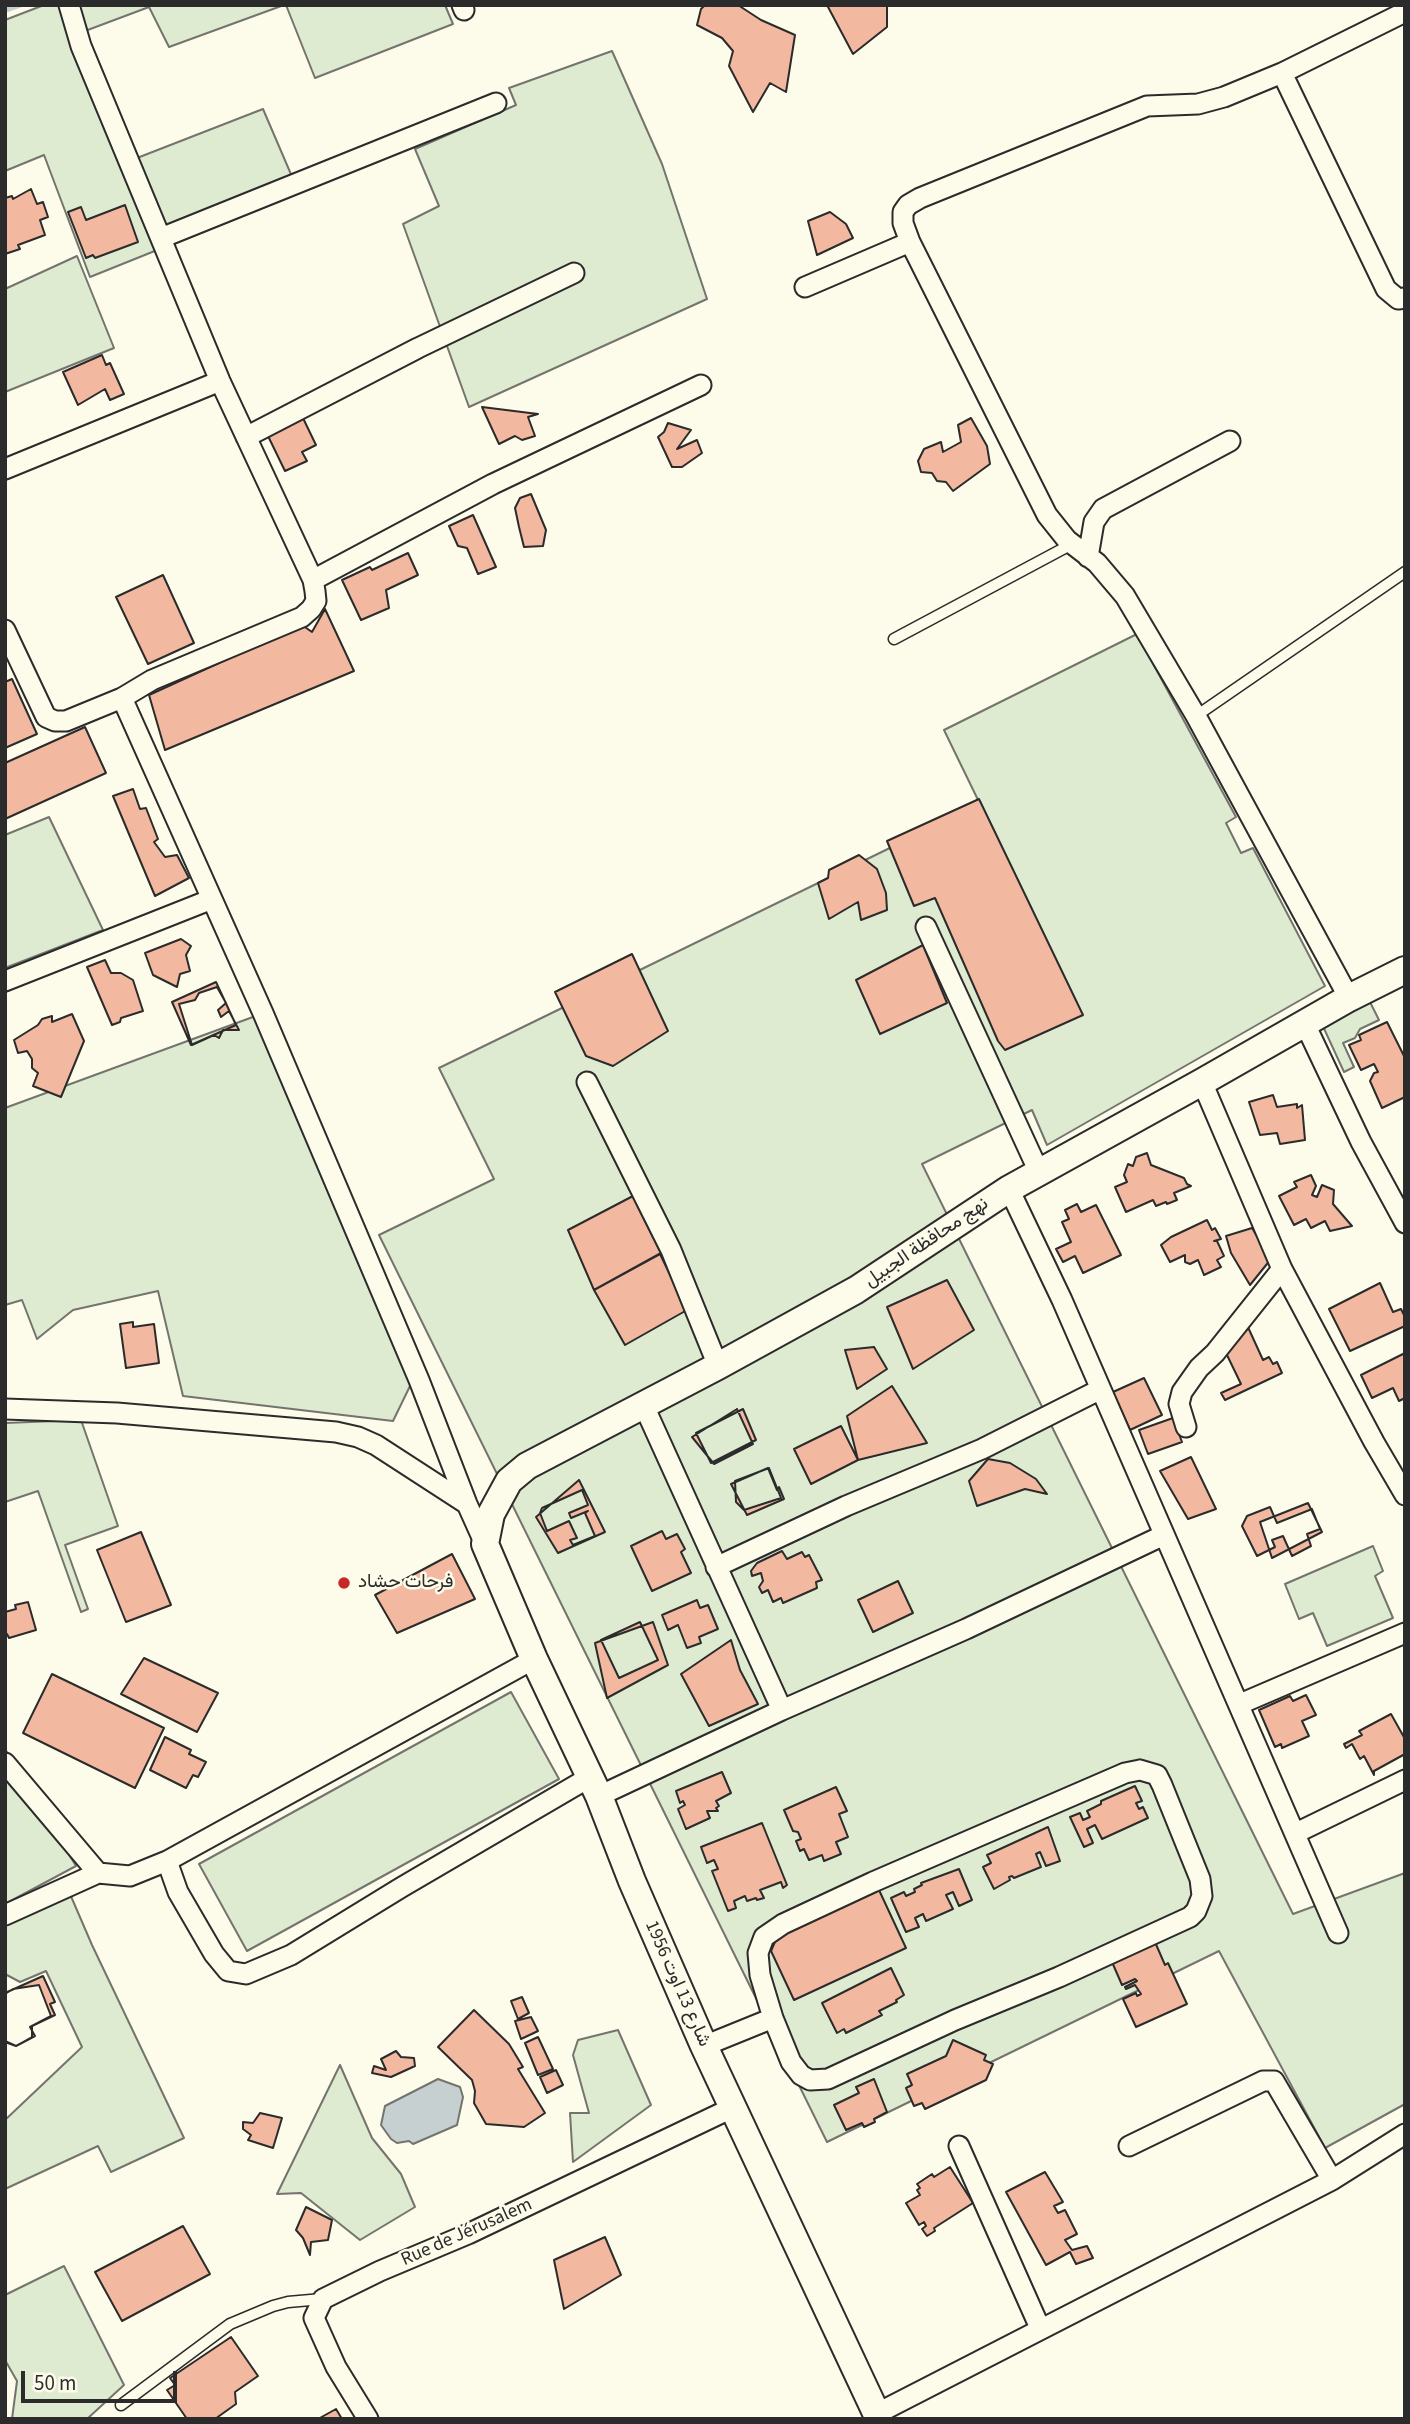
<!DOCTYPE html>
<meta charset="utf-8">
<style>
body{margin:0}
#map{position:relative;width:1410px;height:2424px;overflow:hidden;background:#fdfbea;font-family:"Source Sans 3",sans-serif}
canvas{display:block}
.frame{position:absolute;inset:0;border:7px solid #2b2b2b;pointer-events:none}
.scale{position:absolute;left:21px;top:2371px;width:156px;height:32px;box-sizing:border-box;border:4px solid #2b2b2b;border-top:0;padding-left:9px;font-size:21px;line-height:24px;white-space:nowrap;color:#2b2b2b;-webkit-text-stroke:5px #fdfbea;paint-order:stroke}
</style>
<div id="map">
<canvas width="1410" height="2424"></canvas>
<div class="frame"></div>
<div class="scale">50 m</div>
</div>
<script>
const ctx = document.querySelector('canvas').getContext('2d');
ctx.lineJoin = 'round';
function fillPath(path, color) {
  ctx.fillStyle = color;
  ctx.fill(path, 'evenodd');
}
function toPath(rows) {
  const path = new Path2D();
  for (const r of rows) {
    path.moveTo(r[0], r[1]);
    for (let i = 2; i < r.length; i += 2) path.lineTo(r[i], r[i + 1]);
  }
  return path;
}
function trace(path, color, width, dash) {
  ctx.strokeStyle = color;
  ctx.lineWidth = width;
  ctx.lineCap = dash ? 'butt' : 'round';
  ctx.setLineDash(dash || []);
  ctx.stroke(path);
}
function write(font, color, halo, rows, align = 'center') {
  ctx.font = font + ' "Source Sans 3",Vazirmatn,sans-serif';
  ctx.lineWidth = 5;
  ctx.setLineDash([]);
  ctx.textBaseline = 'middle';
  ctx.strokeStyle = halo;
  ctx.fillStyle = color;
  for (const [text, x, y, turn = 0] of rows) {
    ctx.save();
    ctx.translate(x, y);
    ctx.rotate((+turn || 0) * Math.PI / 180);
    ctx.textAlign = isNaN(turn) ? turn : align;
    if (halo) ctx.strokeText(text, 0, 0);
    ctx.fillText(text, 0, 0);
    ctx.restore();
  }
}
const green = toPath([
 [44,5,284,5,169,47,149,7,85,31,137,158,263,109,299,193,90,277,44,155,5,171,5,20,44,5],
 [286,5,445,5,453,24,315,78,286,5],
 [612,51,662,164,707,299,469,407,403,224,439,206,415,149,516,105,509,88,612,51],
 [77,256,114,348,5,392,5,289,77,256],
 [1137,634,1236,817,1226,823,1241,853,1253,848,1325,986,1047,1145,1032,1110,922,1164,1293,1914,1405,1873,1405,2104,1325,2148,1219,1951,827,2142,379,1235,494,1179,439,1068,980,804,944,730,1137,634],
 [49,817,103,930,5,968,5,835,49,817],
 [1369,1000,1379,1020,1360,1029,1355,1038,1343,1043,1354,1067,1344,1072,1321,1022,1369,1000],
 [272,1010,411,1384,393,1421,183,1396,158,1291,73,1310,37,1339,22,1300,5,1305,5,1108,272,1010],
 [81,1420,118,1526,65,1545,88,1609,81,1612,38,1491,5,1502,5,1423,81,1420],
 [1373,1546,1383,1571,1375,1576,1393,1618,1327,1646,1313,1613,1299,1619,1285,1584,1373,1546],
 [511,1692,559,1779,247,1951,199,1864,511,1692],
 [5,1749,76,1866,5,1904,5,1749],
 [70,1894,92,1945,184,2138,111,2172,98,2146,5,2189,5,2120,82,2047,46,1971,20,1982,5,1974,5,1920,70,1894],
 [618,2030,651,2105,573,2162,570,2113,589,2113,573,2055,578,2040,618,2030],
 [340,2065,372,2138,401,2174,415,2207,360,2240,301,2193,277,2194,340,2065],
 [64,2266,124,2385,87,2419,12,2419,17,2381,5,2360,5,2295,64,2266]
]);
const water = toPath([
 [438,2079,460,2087,463,2097,457,2125,413,2144,409,2141,397,2143,391,2139,381,2125,385,2106,438,2079]
]);
const stream = toPath([
 [5,10,19,5]
]);
const building = toPath([
 [705,5,738,5,761,20,795,35,786,92,770,83,753,112,729,66,733,51,722,38,697,25,701,9,705,5],
 [827,5,887,5,887,27,853,54,827,5],
 [31,189,37,204,43,202,48,217,40,220,45,235,18,245,20,249,5,254,5,198,12,196,13,199,31,189],
 [125,205,138,242,95,258,93,255,86,258,68,212,81,207,86,220,125,205],
 [830,212,846,224,853,238,817,255,808,221,830,212],
 [102,355,106,365,110,363,124,394,110,400,105,389,78,405,63,372,102,355],
 [482,407,538,414,528,417,535,436,522,440,515,436,499,444,482,407],
 [302,416,316,445,302,452,307,461,285,471,268,436,302,416],
 [971,418,987,446,990,464,953,491,946,482,937,481,932,473,921,472,918,461,924,449,941,442,943,452,961,442,958,425,971,418],
 [668,423,691,430,677,449,697,440,702,453,682,467,672,467,658,437,664,432,668,423],
 [531,494,546,530,543,546,524,547,519,527,515,508,520,498,531,494],
 [473,515,496,567,478,574,467,548,458,546,449,526,473,515],
 [408,553,418,575,386,590,389,608,361,620,342,580,370,567,372,570,408,553],
 [163,575,194,643,148,664,116,597,163,575],
 [325,609,354,671,165,750,149,695,302,625,312,632,325,609],
 [12,679,37,734,5,748,5,682,12,679],
 [85,727,106,773,5,819,5,763,85,727],
 [133,789,140,809,146,808,158,839,154,842,165,857,177,855,189,878,155,896,113,796,133,789],
 [979,799,1083,1015,1005,1050,998,1041,935,898,914,906,887,841,979,799],
 [859,855,877,869,886,893,887,910,861,920,858,902,829,919,818,883,828,878,829,870,859,855],
 [181,939,191,946,186,955,190,971,180,974,177,987,153,975,145,953,181,939],
 [923,945,947,1003,880,1034,856,980,923,945],
 [632,954,668,1031,613,1066,586,1056,555,992,632,954],
 [105,960,111,973,121,973,133,980,143,1011,121,1018,120,1022,112,1025,87,967,105,960],
 [216,982,236,1025,191,1045,172,1002,216,982],
 [217,987,226,1003,218,1010,221,1017,229,1011,239,1030,223,1030,219,1038,214,1035,192,1045,179,1004,195,1000,199,993,217,987],
 [72,1014,84,1041,61,1097,33,1086,38,1073,32,1068,32,1059,27,1051,18,1053,14,1040,38,1025,42,1019,52,1016,52,1022,72,1014],
 [1387,1022,1405,1058,1405,1097,1382,1108,1370,1081,1374,1073,1378,1072,1374,1064,1361,1070,1349,1045,1361,1040,1359,1035,1387,1022],
 [1273,1095,1277,1107,1297,1104,1297,1108,1302,1105,1305,1140,1280,1144,1277,1133,1260,1135,1249,1102,1273,1095],
 [1147,1153,1151,1165,1184,1178,1187,1184,1191,1186,1174,1193,1177,1200,1167,1204,1166,1202,1156,1206,1153,1200,1126,1212,1115,1187,1127,1182,1124,1175,1128,1164,1133,1166,1136,1157,1147,1153],
 [1311,1175,1316,1186,1312,1195,1317,1197,1322,1185,1334,1190,1333,1204,1352,1226,1330,1231,1325,1221,1311,1228,1306,1219,1294,1225,1279,1196,1297,1187,1294,1182,1311,1175],
 [633,1196,661,1253,594,1290,568,1230,633,1196],
 [1077,1204,1081,1212,1096,1205,1121,1255,1083,1273,1075,1256,1063,1262,1056,1249,1071,1242,1062,1222,1069,1219,1065,1210,1077,1204],
 [1207,1220,1212,1230,1215,1228,1221,1239,1214,1241,1217,1241,1224,1256,1217,1260,1221,1267,1204,1275,1198,1260,1190,1264,1185,1262,1185,1255,1170,1262,1161,1245,1171,1237,1207,1220],
 [1252,1228,1271,1259,1250,1285,1231,1253,1226,1236,1252,1228],
 [660,1254,687,1310,625,1345,594,1290,660,1254],
 [947,1280,974,1330,913,1369,887,1307,947,1280],
 [1380,1283,1393,1312,1401,1309,1405,1317,1405,1326,1350,1351,1329,1309,1380,1283],
 [133,1322,133,1327,154,1324,159,1363,126,1368,120,1324,133,1322],
 [1247,1325,1263,1360,1269,1357,1273,1364,1277,1362,1282,1373,1225,1400,1221,1393,1241,1384,1226,1353,1247,1325],
 [874,1347,887,1369,857,1389,845,1350,874,1347],
 [1405,1353,1405,1398,1399,1401,1393,1388,1372,1398,1361,1375,1405,1353],
 [1144,1378,1162,1415,1130,1430,1113,1392,1144,1378],
 [892,1386,927,1443,858,1460,847,1416,892,1386],
 [737,1409,753,1444,714,1464,692,1437,737,1409],
 [743,1409,756,1440,711,1463,696,1433,743,1409],
 [1173,1418,1182,1442,1148,1454,1139,1430,1173,1418],
 [841,1426,858,1460,811,1484,794,1449,841,1426],
 [1191,1457,1216,1509,1188,1519,1160,1471,1191,1457],
 [988,1459,1010,1463,1036,1479,1047,1494,1025,1489,977,1506,969,1481,988,1459],
 [768,1468,777,1490,779,1487,784,1499,747,1515,731,1484,768,1468],
 [769,1468,781,1498,744,1510,736,1502,735,1481,769,1468],
 [579,1480,605,1532,558,1553,536,1517,579,1480],
 [582,1490,588,1505,569,1513,571,1518,588,1511,585,1513,595,1536,573,1545,570,1540,577,1538,569,1521,547,1531,540,1513,542,1508,582,1490],
 [1308,1503,1322,1532,1272,1558,1260,1522,1308,1503],
 [1270,1507,1277,1523,1312,1509,1320,1529,1307,1534,1311,1546,1292,1556,1283,1536,1272,1540,1275,1547,1257,1556,1242,1526,1247,1516,1270,1507],
 [662,1531,666,1539,677,1534,685,1549,681,1552,691,1573,652,1591,631,1546,662,1531],
 [141,1532,171,1605,126,1622,97,1550,141,1532],
 [782,1551,787,1559,802,1552,805,1557,809,1555,822,1580,816,1582,817,1588,783,1603,781,1598,773,1602,768,1590,762,1593,759,1587,763,1581,761,1573,752,1576,751,1571,757,1563,782,1551],
 [452,1554,475,1599,397,1633,375,1595,452,1554],
 [898,1581,913,1613,873,1632,858,1600,898,1581],
 [697,1600,700,1608,708,1605,718,1629,699,1637,701,1643,687,1648,678,1625,668,1630,662,1615,697,1600],
 [28,1602,36,1630,9,1638,7,1634,5,1634,5,1612,16,1609,15,1605,28,1602],
 [640,1622,658,1660,619,1678,601,1640,640,1622],
 [653,1622,668,1665,607,1698,595,1643,653,1622],
 [731,1640,740,1670,758,1704,709,1726,681,1674,731,1640],
 [144,1658,218,1693,197,1732,121,1694,144,1658],
 [52,1674,164,1728,135,1788,23,1733,52,1674],
 [1306,1695,1316,1715,1302,1721,1309,1736,1282,1748,1281,1744,1275,1747,1259,1710,1290,1696,1293,1701,1306,1695],
 [1391,1714,1405,1739,1405,1754,1374,1771,1374,1775,1364,1756,1360,1759,1352,1744,1346,1748,1344,1744,1362,1735,1359,1731,1391,1714],
 [165,1737,191,1750,189,1754,206,1762,198,1777,193,1775,186,1788,150,1770,165,1737],
 [722,1772,731,1793,716,1801,719,1806,716,1808,718,1811,707,1811,710,1818,686,1829,678,1809,685,1805,683,1801,680,1803,676,1791,722,1772],
 [1135,1786,1142,1801,1136,1803,1139,1809,1143,1807,1148,1818,1102,1839,1095,1825,1087,1829,1093,1843,1084,1847,1070,1817,1080,1813,1083,1820,1090,1817,1087,1811,1101,1804,1101,1801,1135,1786],
 [836,1787,847,1811,839,1814,848,1837,836,1842,841,1854,824,1861,822,1855,809,1860,804,1849,800,1851,796,1841,801,1839,798,1832,793,1831,784,1810,836,1787],
 [762,1823,787,1885,783,1888,781,1882,760,1890,764,1898,757,1900,756,1898,747,1901,745,1896,734,1901,736,1908,728,1911,712,1871,718,1869,714,1860,707,1863,701,1847,762,1823],
 [1048,1827,1060,1861,1046,1866,1040,1852,1036,1854,1041,1867,1014,1878,1012,1876,1009,1877,1010,1880,994,1889,983,1867,991,1863,987,1855,1048,1827],
 [959,1869,972,1900,959,1906,953,1892,946,1895,953,1909,926,1921,923,1914,915,1918,919,1927,906,1932,891,1898,904,1892,906,1896,915,1892,914,1889,922,1885,921,1883,959,1869],
 [879,1890,906,1948,794,2000,771,1951,777,1937,879,1890],
 [1155,1942,1165,1965,1168,1963,1187,2004,1136,2027,1123,1999,1136,1993,1137,1996,1141,1994,1135,1985,1126,1989,1125,1987,1137,1981,1135,1979,1122,1985,1112,1962,1155,1942],
 [891,1968,904,1995,896,2000,897,2002,879,2011,882,2015,846,2033,844,2029,837,2033,822,2003,891,1968],
 [43,1976,55,2002,50,2004,55,2015,32,2026,32,2037,16,2046,5,2041,5,1993,43,1976],
 [39,1985,51,2016,30,2027,35,2036,16,2046,5,2042,5,1994,13,1989,39,1985],
 [522,1997,529,2013,518,2019,511,2001,522,1997],
 [474,2010,509,2044,523,2067,518,2069,545,2113,524,2127,486,2124,474,2103,475,2091,472,2080,438,2047,474,2010],
 [531,2017,538,2031,521,2039,515,2021,531,2017],
 [538,2037,553,2069,538,2075,525,2043,538,2037],
 [953,2040,986,2055,984,2060,993,2064,986,2080,925,2109,922,2103,914,2106,906,2088,912,2085,907,2074,946,2056,953,2040],
 [396,2051,401,2057,414,2058,415,2066,391,2077,372,2073,374,2066,386,2070,381,2059,396,2051],
 [556,2070,563,2085,547,2093,540,2077,556,2070],
 [874,2079,887,2112,874,2119,875,2122,864,2127,862,2123,846,2130,834,2105,859,2093,856,2087,874,2079],
 [260,2113,282,2118,273,2148,248,2140,251,2135,243,2129,243,2122,253,2123,260,2113],
 [950,2167,973,2203,934,2228,935,2231,927,2236,922,2229,926,2226,924,2222,919,2225,906,2203,920,2195,917,2190,920,2188,917,2184,932,2174,934,2177,950,2167],
 [1045,2172,1063,2202,1054,2206,1058,2213,1065,2210,1077,2234,1065,2240,1072,2250,1087,2246,1093,2258,1076,2264,1070,2252,1046,2265,1006,2192,1045,2172],
 [306,2207,332,2220,328,2240,311,2242,310,2255,303,2238,296,2230,306,2207],
 [183,2226,210,2274,122,2321,95,2272,183,2226],
 [605,2237,621,2275,564,2309,554,2260,605,2237],
 [231,2337,258,2376,235,2392,236,2404,215,2419,187,2419,167,2390,175,2385,170,2378,231,2337],
 [336,2409,342,2419,318,2419,336,2409]
]);
const lane = toPath([
 [894,639,1072,544],
 [1196,716,1405,572],
 [121,2405,230,2324,273,2306,288,2302,322,2299]
]);
const street = toPath([
 [69,5,81,46,220,381,313,580,315,591,316,601,311,609,302,617,152,680,122,698,263,1013,419,1380,467,1504,485,1544],
 [462,5,464,10],
 [1282,73,1386,289,1398,299,1405,298],
 [161,238,496,103],
 [805,287,910,242],
 [246,437,418,348,574,273],
 [5,469,220,381],
 [1088,557,1094,522,1103,509,1230,441],
 [313,580,493,484,701,385],
 [5,630,46,717,55,721,66,721,122,698],
 [926,927,1039,1172],
 [5,981,212,899],
 [1349,998,1196,716,1125,596,1097,563,1067,540,1047,515,910,242,903,223,903,212,908,205,920,198,1147,106,1198,104,1224,97,1282,73,1405,12],
 [1305,1024,1361,1142,1405,1223],
 [587,1082,671,1250,718,1366],
 [1009,1189,1062,1300,1338,1933],
 [1282,1269,1374,1442,1405,1495],
 [644,1406,782,1710],
 [5,1409,117,1413,336,1432,358,1437,376,1445,467,1504],
 [1186,1427,1179,1404,1182,1392,1199,1368,1215,1353,1282,1269,1202,1082],
 [716,1567,846,1506,982,1449,1099,1390],
 [1240,1704,1405,1633],
 [5,1763,98,1873,130,1876,167,1861,534,1659],
 [1140,1770,1157,1775,1162,1785,1200,1879,1202,1896,1196,1911,1190,1917,1059,1977,955,2020,828,2079,810,2080,801,2075,791,2062,773,2018,760,1975,758,1953,764,1937,783,1924,873,1882,1125,1773,1140,1770],
 [599,1796,782,1710,966,1629,1164,1535],
 [1296,1833,1405,1780],
 [167,1861,178,1892,214,1954,228,1971,246,1974,291,1955,402,1887,590,1777],
 [5,1915,98,1873],
 [704,2046,773,2018],
 [959,2146,1040,2328],
 [1129,2146,1263,2081,1274,2081,1332,2180],
 [878,2413,1332,2180,1405,2134],
 [368,2419,336,2367,314,2318,323,2299,380,2271,468,2234,734,2107]
]);
const secondary = toPath([
 [879,2419,704,2046,632,1881,599,1796,534,1659,485,1544,491,1514,509,1481,527,1466,718,1366,856,1290,1009,1189,1202,1082,1349,998,1405,970]
]);
const markers = [
 [344,1583,7,"#c62828"]
];
const streetNames = [
 ["نهج محافظة الجبيل",927,1243,-34],
 ["شارع 13 اوت 1956",677,1984,66],
 ["Rue de Jérusalem",467,2233,-24]
];
const poiNames = [
 ["فرحات حشاد",358,1583]
];
fillPath(green, '#deebd1');
trace(green, '#74746e', 2);
fillPath(water, '#c7d0d0');
trace(water, '#74746e', 2);
trace(stream, '#c7d0d0', 6);
fillPath(building, '#f2b8a0');
trace(building, '#2b2b2b', 2);
trace(lane, '#2b2b2b', 13);
trace(street, '#2b2b2b', 23);
trace(secondary, '#2b2b2b', 30);
trace(lane, '#fdfbea', 10);
trace(street, '#fdfbea', 19);
trace(secondary, '#fdfbea', 26);
for (const [x, y, r, color] of markers) {
  const dot = new Path2D();
  dot.arc(x, y, r, 0, 2 * Math.PI);
  ctx.fillStyle = color;
  ctx.fill(dot);
  trace(dot, '#fdfbea', 2.5);
}
write('19px', '#2b2b2b', '#fdfbea', streetNames);
write('19px', '#2b2b2b', '#fdfbea', poiNames, 'left');
</script>
